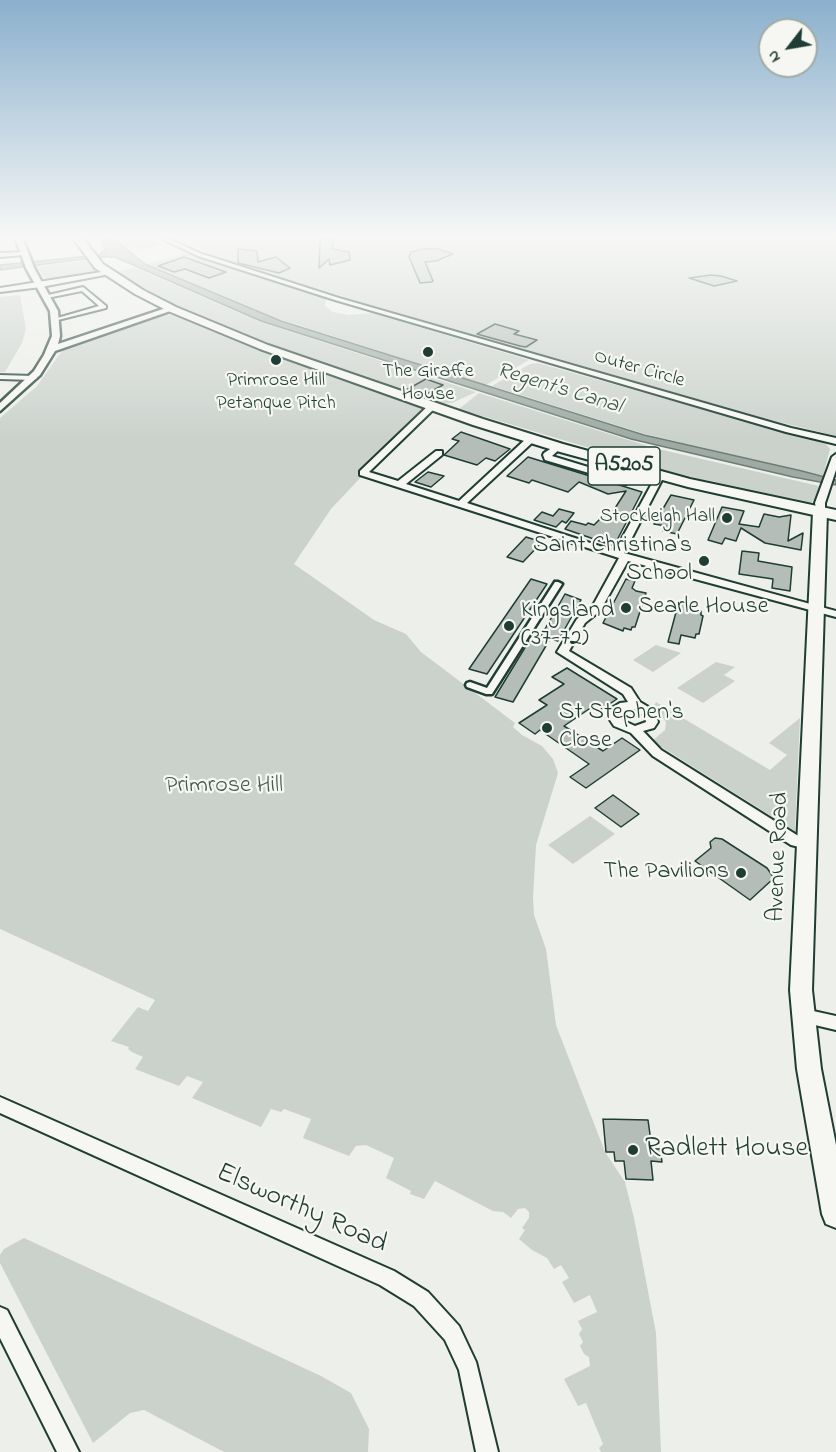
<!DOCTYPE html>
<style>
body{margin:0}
#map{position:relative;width:836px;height:1452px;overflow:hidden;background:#edefea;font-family:"Indie Flower",sans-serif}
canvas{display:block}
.north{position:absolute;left:758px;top:18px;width:60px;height:60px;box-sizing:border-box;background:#f6f6f2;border:2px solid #a0aca6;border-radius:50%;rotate:239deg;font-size:16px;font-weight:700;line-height:24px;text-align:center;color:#1f3d34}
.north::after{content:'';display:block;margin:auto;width:21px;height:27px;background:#1f3d34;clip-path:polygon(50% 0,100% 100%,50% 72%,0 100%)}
</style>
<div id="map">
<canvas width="836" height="1452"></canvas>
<div class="north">N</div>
</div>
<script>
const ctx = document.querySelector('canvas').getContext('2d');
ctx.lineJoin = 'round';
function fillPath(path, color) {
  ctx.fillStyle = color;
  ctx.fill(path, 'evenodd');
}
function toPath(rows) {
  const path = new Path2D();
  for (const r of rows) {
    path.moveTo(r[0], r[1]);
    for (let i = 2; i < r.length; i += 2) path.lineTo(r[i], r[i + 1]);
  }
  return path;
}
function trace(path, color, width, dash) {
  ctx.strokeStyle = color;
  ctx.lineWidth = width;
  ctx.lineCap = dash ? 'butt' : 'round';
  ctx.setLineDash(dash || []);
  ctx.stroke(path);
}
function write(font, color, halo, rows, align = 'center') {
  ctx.font = font + ' "Indie Flower",sans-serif';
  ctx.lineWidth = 4.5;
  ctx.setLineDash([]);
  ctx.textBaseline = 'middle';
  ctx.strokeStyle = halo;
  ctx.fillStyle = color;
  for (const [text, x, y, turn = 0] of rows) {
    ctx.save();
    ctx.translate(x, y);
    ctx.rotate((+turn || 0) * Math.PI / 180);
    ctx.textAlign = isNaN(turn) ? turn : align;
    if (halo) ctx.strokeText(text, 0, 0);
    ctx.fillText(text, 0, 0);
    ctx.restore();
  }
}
const green = toPath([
 [113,237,151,237,163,244,141,250,136,247,127,248],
 [171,237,836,237,836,436,763,418,354,300,226,260],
 [184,253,326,299,325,306,333,312,349,315,372,313,529,360,486,385,276,318,148,264],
 [86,260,98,271,47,281,36,267],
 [134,267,258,321,476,392,452,403,439,404,267,343,173,304,117,272],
 [20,295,26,329,22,343,5,372,0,372,0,297],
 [166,315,173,315,266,353,422,409,357,474,362,476,331,509,294,564,374,620,406,634,421,652,515,723,513,727,522,735,542,746,553,759,558,773,536,845,533,898,534,915,546,949,556,1025,605,1152,625,1182,634,1218,656,1333,661,1452,601,1452,599,1448,603,1444,586,1403,578,1406,564,1379,590,1366,589,1357,584,1354,580,1346,583,1342,579,1334,582,1329,578,1321,597,1312,590,1295,574,1303,562,1282,569,1278,561,1265,554,1269,547,1258,532,1250,519,1239,525,1230,522,1228,529,1218,529,1212,525,1208,518,1209,511,1218,503,1212,493,1211,435,1181,424,1199,410,1194,411,1191,386,1178,394,1158,366,1145,356,1146,349,1156,303,1138,311,1119,284,1109,281,1112,271,1109,261,1127,192,1098,203,1082,187,1076,179,1086,135,1069,143,1057,132,1052,128,1049,129,1047,111,1041,138,1007,148,1011,155,1000,0,929,0,418,37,386,61,352,67,347],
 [538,363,826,444,830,449,823,476,645,434,492,386,530,364],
 [479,393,654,448,819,486,814,501,810,503,748,491,660,469,459,409],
 [656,645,681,653,653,672,633,660],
 [716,662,735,667,724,675,735,681,703,703,677,688],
 [656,702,770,770,787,755,769,743,800,718,795,831,652,741,665,730,666,722,654,706],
 [590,816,615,834,573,864,548,845],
 [24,1238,321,1376,351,1393,369,1429,368,1452,224,1452,144,1410,130,1413,93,1443,0,1263,0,1255,4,1249]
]);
const water = toPath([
 [111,237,145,264,281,321,644,435,802,471,836,480,836,485,793,477,631,439,261,321,115,257,99,257,0,270,0,265,99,255,105,250,100,238,111,237]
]);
const building = toPath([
 [320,237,334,241,332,249,349,252,350,260,330,265,329,259,319,268,320,237],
 [238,249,257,251,258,262,276,257,290,268,279,273,238,263,238,249],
 [423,249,438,249,453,254,436,261,425,262,433,281,431,282,420,283,409,257,411,252,423,249],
 [184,257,195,261,226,272,209,278,185,269,174,272,158,266,184,257],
 [711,275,721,276,737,281,714,286,689,278,711,275],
 [495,324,519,331,514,334,537,340,526,347,520,346,477,334,495,324],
 [426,379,443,385,423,396,406,390,426,379],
 [461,432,490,442,510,449,495,461,486,458,477,465,444,455,459,441,452,439,461,432],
 [528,457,642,492,614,546,565,529,571,521,586,525,588,523,594,525,605,514,610,516,626,491,608,494,579,482,568,492,532,480,529,483,507,476,528,457],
 [428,472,444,476,431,487,415,482,428,472],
 [671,495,694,500,677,534,663,531,666,526,654,524,671,495],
 [722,507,744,511,739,524,759,527,764,514,779,517,791,515,788,541,803,533,801,550,765,543,741,528,736,541,725,538,722,544,708,540,722,507],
 [559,509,574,513,566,523,562,521,556,527,534,520,542,512,553,516,559,509],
 [526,537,542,542,523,562,507,557,526,537],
 [742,551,759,553,758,561,792,567,790,591,772,588,773,579,739,574,742,551],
 [531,579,547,584,487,674,469,669,531,579],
 [626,579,635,581,632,588,636,591,646,593,635,627,632,627,631,630,624,628,623,631,603,623,626,579],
 [565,594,581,600,558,641,550,639,513,702,495,697,529,641,537,643,565,594],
 [679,601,689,602,688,609,701,611,701,615,703,616,699,634,696,634,695,638,681,635,679,644,668,642,679,601],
 [567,668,617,699,602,709,595,705,564,726,603,751,622,738,640,750,586,788,570,777,589,764,540,730,535,734,519,723,547,705,539,700,564,684,552,677,567,668],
 [613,795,639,814,621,827,595,808,613,795],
 [715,838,722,839,767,868,774,878,750,900,695,861,711,848,710,842,715,838],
 [603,1119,648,1120,652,1149,660,1149,662,1162,651,1161,653,1180,626,1179,624,1161,615,1161,614,1152,606,1152,603,1119]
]);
const pedestrian = toPath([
 [555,582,558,582,562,584,492,694,486,694,467,687,466,685,467,683,470,682,487,688,555,582]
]);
const minor = toPath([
 [158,237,165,237,202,254,339,298,791,428,836,438,836,444,786,432,335,300,198,256,158,237],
 [26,252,24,255,0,257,0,253,26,252],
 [108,271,111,273,110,274,41,287,0,292,0,288,108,271],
 [83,287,106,306,106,308,54,321,54,319,99,306,82,291,47,298,44,296,83,287],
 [0,375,33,376,37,378,33,380,0,379,0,375],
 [429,405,436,407,369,472,398,481,436,451,442,451,442,455,406,484,459,501,528,437,534,437,534,441,467,503,615,551,656,476,657,474,663,474,664,476,624,553,836,611,836,617,628,561,600,611,585,623,569,651,631,688,640,702,655,711,658,722,654,728,643,731,661,750,800,837,812,840,814,844,812,848,807,849,791,845,653,756,631,733,614,726,608,717,612,708,620,703,628,702,623,694,557,652,577,619,591,609,619,558,360,475,360,471,429,405],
 [634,709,645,716,646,722,635,726,622,720,620,717,621,713,627,710,634,709],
 [558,444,562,447,552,456,624,478,635,468,642,470,626,484,545,460,543,455,544,453,558,444],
 [836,454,836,470,825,503,825,512,820,515,817,514,815,503,832,457,836,454],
 [804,1009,836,1016,836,1030,798,1021,796,1016,798,1011,804,1009],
 [0,1097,394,1271,428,1292,459,1326,476,1362,498,1452,476,1452,459,1370,445,1340,414,1306,380,1285,0,1113,0,1097],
 [0,1307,7,1310,79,1452,57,1452,0,1338,0,1307]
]);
const tertiary = toPath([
 [15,237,22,237,34,268,58,311,60,336,58,344,169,307,176,309,55,351,40,375,0,411,0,403,34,371,44,355,52,336,50,311,26,268,15,237]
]);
const secondary = toPath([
 [820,508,827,512,812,990,821,1069,836,1145,836,1228,826,1224,822,1214,797,1069,790,990,813,512,820,508]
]);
const primary = toPath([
 [72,237,82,237,103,264,143,290,176,307,268,345,483,419,563,444,690,479,836,510,836,520,688,487,553,450,473,425,260,349,168,311,135,294,95,268,72,237]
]);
const markers = [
 [428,352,6,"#1f3d34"],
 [276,360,6,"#1f3d34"],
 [727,518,6,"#1f3d34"],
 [704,561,6,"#1f3d34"],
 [626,608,6,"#1f3d34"],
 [509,626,6,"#1f3d34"],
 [547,728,6,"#1f3d34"],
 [741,873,6,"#1f3d34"],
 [633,1150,6,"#1f3d34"]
];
const farStreetnames = [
 ["Outer Circle",639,370,16]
];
const farPoinames = [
 ["The Giraffe",428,373],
 ["House",428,396],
 ["Primrose Hill",276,382],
 ["Petanque Pitch",276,405],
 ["Stockleigh Hall",715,518,"right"]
];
const farWaternames = [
 ["Regent's Canal",559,390,17]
];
const shields = [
 [624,466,72]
];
const shieldNames = [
 ["A5205",624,466]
];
const poiNames = [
 ["Saint Christina's",692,547,"right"],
 ["School",692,575,"right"],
 ["Searle House",638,608],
 ["Kingsland",521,612],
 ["(37-72)",521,640],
 ["St Stephen's",559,714],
 ["Close",559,742],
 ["The Pavilions",729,873,"right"]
];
const parkNames = [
 ["Primrose Hill",224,787]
];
const streetNames = [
 ["Avenue Road",780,857,-88]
];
const nearPoinames = [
 ["Radlett House",645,1150]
];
const nearStreetnames = [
 ["Elsworthy Road",301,1210,24]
];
fillPath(green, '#cbd2cc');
fillPath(water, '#9faaa4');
trace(water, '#6c7e77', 1.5);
fillPath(building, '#b4bdb8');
trace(building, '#1f3d34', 1.5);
trace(pedestrian, '#1f3d34', 5);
trace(minor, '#1f3d34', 4);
trace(tertiary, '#1f3d34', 5);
trace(secondary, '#1f3d34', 4);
trace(primary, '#1f3d34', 4);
fillPath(pedestrian, '#f6f6f2');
fillPath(minor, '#f6f6f2');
fillPath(tertiary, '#f6f6f2');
fillPath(secondary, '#f6f6f2');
fillPath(primary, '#f6f6f2');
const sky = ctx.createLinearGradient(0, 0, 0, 440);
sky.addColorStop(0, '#8bb0cd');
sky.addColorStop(0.54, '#f7f8f6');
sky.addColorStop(1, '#f7f8f600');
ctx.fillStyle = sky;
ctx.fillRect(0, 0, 836, 440);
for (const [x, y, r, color] of markers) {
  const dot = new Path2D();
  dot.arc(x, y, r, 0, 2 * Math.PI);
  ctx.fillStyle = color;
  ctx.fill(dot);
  trace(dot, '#f6f6f2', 2);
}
write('20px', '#1f3d34', '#f6f6f2', farStreetnames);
write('20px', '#1f3d34', '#f6f6f2', farPoinames);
write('italic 22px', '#3f5850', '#f6f6f2', farWaternames);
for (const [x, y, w] of shields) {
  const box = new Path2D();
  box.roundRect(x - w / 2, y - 19, w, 38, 4.5);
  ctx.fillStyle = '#f6f6f2';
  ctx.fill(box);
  trace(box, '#1f3d34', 1.5);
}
write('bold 22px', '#1f3d34', null, shieldNames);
write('24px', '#1f3d34', '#f6f6f2', poiNames, 'left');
write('24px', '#415b52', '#f6f6f2', parkNames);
write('24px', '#1f3d34', '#f6f6f2', streetNames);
write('28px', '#1f3d34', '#f6f6f2', nearPoinames, 'left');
write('28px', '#1f3d34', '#f6f6f2', nearStreetnames);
</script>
